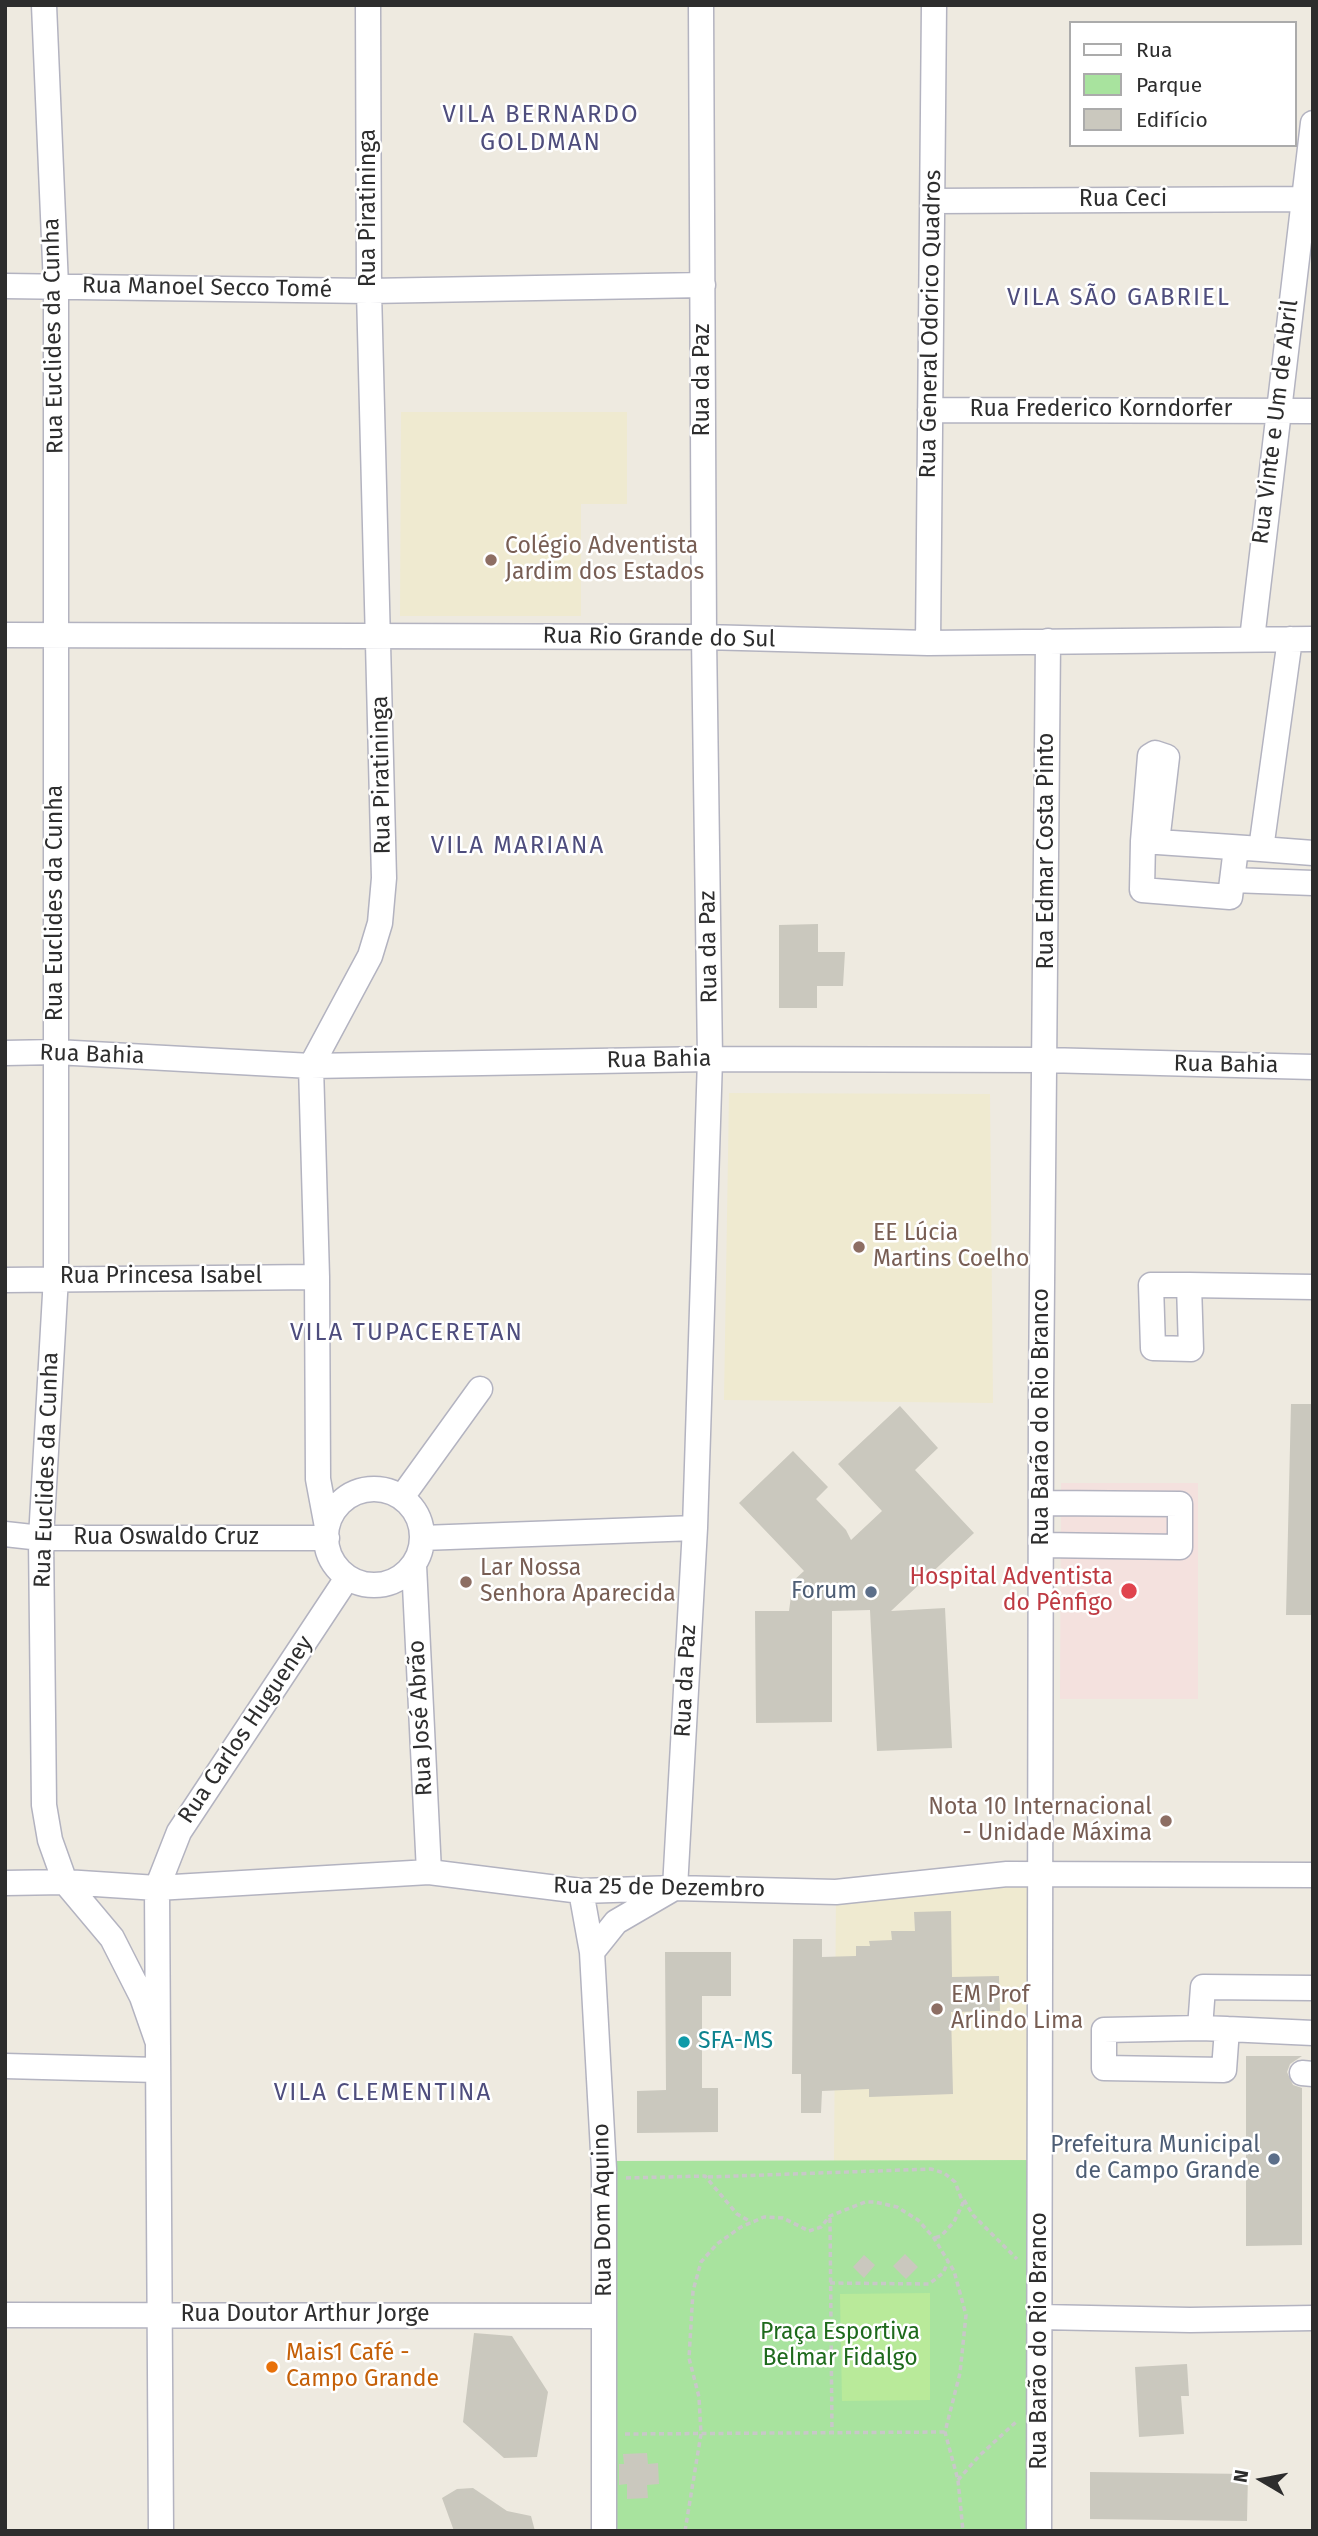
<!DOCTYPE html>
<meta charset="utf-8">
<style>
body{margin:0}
#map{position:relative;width:1318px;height:2536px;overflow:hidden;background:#eeeae0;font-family:"Fira Sans",sans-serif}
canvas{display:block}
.frame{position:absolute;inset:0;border:7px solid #2d2d2d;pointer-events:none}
.legend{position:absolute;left:1069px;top:21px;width:228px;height:126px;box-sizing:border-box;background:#fff;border:2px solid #ababab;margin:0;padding:9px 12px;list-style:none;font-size:21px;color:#2d2d2d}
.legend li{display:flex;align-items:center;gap:14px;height:35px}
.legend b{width:35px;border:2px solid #ababab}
.north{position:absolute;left:1227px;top:2445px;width:70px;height:70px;-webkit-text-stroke:5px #fff;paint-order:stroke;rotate:280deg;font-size:19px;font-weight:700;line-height:28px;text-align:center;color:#2d2d2d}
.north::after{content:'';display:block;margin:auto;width:24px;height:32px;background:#2d2d2d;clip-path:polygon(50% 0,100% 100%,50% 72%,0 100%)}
</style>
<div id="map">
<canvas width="1318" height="2536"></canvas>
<div class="frame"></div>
<ul class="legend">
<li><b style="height:9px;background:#fff"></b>Rua</li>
<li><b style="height:19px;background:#a8e39e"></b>Parque</li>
<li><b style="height:19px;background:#cac8be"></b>Edifício</li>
</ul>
<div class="north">N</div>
</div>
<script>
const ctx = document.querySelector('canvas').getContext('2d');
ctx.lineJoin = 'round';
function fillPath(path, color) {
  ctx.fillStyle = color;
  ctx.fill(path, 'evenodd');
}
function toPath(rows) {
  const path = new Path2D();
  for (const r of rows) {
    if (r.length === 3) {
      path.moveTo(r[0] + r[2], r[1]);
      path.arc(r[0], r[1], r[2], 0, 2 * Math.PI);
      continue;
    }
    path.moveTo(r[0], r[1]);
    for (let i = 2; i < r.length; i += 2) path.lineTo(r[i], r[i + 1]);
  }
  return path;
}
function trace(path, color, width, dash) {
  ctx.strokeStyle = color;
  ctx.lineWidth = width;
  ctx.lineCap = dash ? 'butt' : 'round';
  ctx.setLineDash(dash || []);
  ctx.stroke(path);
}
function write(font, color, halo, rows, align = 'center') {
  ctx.font = font + ' "Fira Sans",sans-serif';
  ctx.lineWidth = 5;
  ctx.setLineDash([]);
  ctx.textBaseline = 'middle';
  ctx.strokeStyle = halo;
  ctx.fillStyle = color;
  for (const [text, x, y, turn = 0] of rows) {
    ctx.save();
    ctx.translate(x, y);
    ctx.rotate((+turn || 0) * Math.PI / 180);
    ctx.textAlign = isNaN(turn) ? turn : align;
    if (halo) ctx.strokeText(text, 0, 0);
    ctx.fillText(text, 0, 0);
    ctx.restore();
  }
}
const education = toPath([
 [401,412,627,412,627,504,581,504,581,616,400,616],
 [729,1093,990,1094,993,1403,724,1400],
 [1041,1874,1040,2160,834,2161,836,1892]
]);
const medical = toPath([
 [1061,1483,1198,1483,1198,1699,1060,1699]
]);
const green = toPath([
 [1040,2160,1039,2531,605,2531,604,2161]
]);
const pitch = toPath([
 [930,2293,930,2400,842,2401,840,2294]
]);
const building = toPath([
 [818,924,818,952,845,952,843,986,817,986,817,1008,779,1008,779,925],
 [1291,1404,1313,1404,1313,1615,1286,1615],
 [900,1406,938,1448,915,1470,974,1533,891,1611,945,1608,952,1748,877,1751,870,1610,832,1611,832,1722,756,1723,755,1611,789,1611,793,1581,804,1571,739,1503,793,1451,828,1487,816,1499,846,1530,851,1540,882,1511,838,1464],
 [951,1911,952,1977,999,1976,1000,2011,951,2012,953,2094,869,2097,869,2089,822,2091,821,2113,801,2113,801,2074,792,2074,793,1939,822,1939,822,1957,856,1956,856,1946,870,1946,869,1941,892,1940,891,1931,915,1931,914,1912],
 [665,1952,731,1952,731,1996,702,1996,702,2088,718,2088,718,2132,637,2133,637,2091,666,2090],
 [1246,2056,1302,2056,1290,2064,1287,2072,1293,2085,1302,2088,1302,2245,1246,2246],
 [905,2254,918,2267,906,2279,893,2266],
 [864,2255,875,2265,864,2278,853,2267],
 [474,2333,512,2336,548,2392,537,2457,504,2458,463,2422],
 [1187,2364,1189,2396,1181,2396,1184,2434,1139,2437,1135,2367],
 [647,2453,648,2464,658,2463,659,2484,647,2485,648,2498,627,2499,627,2484,619,2485,619,2464,624,2464,623,2454],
 [1090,2472,1248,2474,1247,2521,1090,2519],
 [473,2488,507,2511,531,2516,535,2531,454,2531,442,2498,457,2489]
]);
const path = toPath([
 [708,2177,931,2169,944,2173,955,2182,963,2203,954,2222,941,2236,934,2238],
 [626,2178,705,2176,737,2214,751,2222],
 [964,2200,973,2215,1017,2259],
 [830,2218,832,2433],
 [830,2283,929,2284,943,2273,948,2262],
 [625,2434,945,2432],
 [958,2480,979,2456,1016,2422],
 [685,2531,701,2434,699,2397,689,2358,693,2291,701,2262,717,2244,741,2227,764,2217,783,2218,809,2231,821,2227,830,2216,865,2202,875,2202,897,2207,918,2220,934,2238,954,2271,966,2315,960,2373,945,2432,958,2480,963,2531]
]);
const minor = toPath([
 [44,5,56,286,56,1277,41,1538,44,1805,50,1840,65,1882,112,1938,142,1997,157,2040],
 [933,201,1313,199],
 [5,286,369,291,703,285],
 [930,410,1313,411],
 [5,635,704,637,928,643,1313,639],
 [1252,639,1313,123],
 [928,643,934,5],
 [1143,841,1142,890,1230,897,1236,848],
 [1157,842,1167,757,1155,753,1150,756,1143,841,1261,849,1290,639],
 [1261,849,1313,853],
 [1232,880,1313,883],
 [5,1053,56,1052,311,1066,710,1059,1045,1060,1313,1067],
 [5,1280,317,1277],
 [1151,1285,1189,1285,1191,1349,1153,1348,1151,1285],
 [1189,1285,1313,1287],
 [374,1537,48],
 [402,1497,480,1389],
 [1042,1503,1180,1504,1180,1547,1042,1545],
 [327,1527,318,1479,317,1277,311,1066,370,956,380,923,384,878,369,291,368,5],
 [5,1534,41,1538,327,1538],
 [422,1538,695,1528],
 [414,1565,429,1872],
 [5,1883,65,1882,157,1888,429,1872,581,1891,675,1888,836,1892,1007,1874,1313,1875],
 [675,1888,695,1528,710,1059,704,637,701,5],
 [581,1891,592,1952,604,2169,604,2531],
 [592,1952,616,1922,671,1890],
 [1200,2028,1203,1987,1313,1988],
 [1227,2029,1224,2070,1104,2068,1104,2030,1200,2028,1227,2029,1313,2033],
 [5,2066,157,2070],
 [1302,2073,1313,2074],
 [5,2315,604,2316],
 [1040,2317,1190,2320,1313,2318],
 [161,2531,157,1888,179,1832,347,1578],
 [1039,2531,1041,1391,1048,641]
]);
const markers = [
 [491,560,7,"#8d6e63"],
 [859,1247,7,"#8d6e63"],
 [466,1582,7,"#8d6e63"],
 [1129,1591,9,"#e0444e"],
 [871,1592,7,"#5c6f8a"],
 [1166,1821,7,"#8d6e63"],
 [937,2009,7,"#8d6e63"],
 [684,2042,7,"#0f9aa8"],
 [1274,2159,7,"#5c6f8a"],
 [272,2367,7,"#e8710a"]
];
const streetNames = [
 ["Rua Ceci",1123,200],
 ["Rua Piratininga",369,208,-90],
 ["Rua Manoel Secco Tomé",207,288,1],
 ["Rua General Odorico Quadros",931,324,-89],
 ["Rua Euclides da Cunha",54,336,-91],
 ["Rua da Paz",703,380,-90],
 ["Rua Frederico Korndorfer",1101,410],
 ["Rua Vinte e Um de Abril",1276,422,-83],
 ["Rua Rio Grande do Sul",659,638,1],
 ["Rua Piratininga",382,775,-91],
 ["Rua Edmar Costa Pinto",1047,851,-90],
 ["Rua Euclides da Cunha",56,903,-90],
 ["Rua da Paz",709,947,-91],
 ["Rua Bahia",92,1055,2],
 ["Rua Bahia",659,1060,-1],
 ["Rua Bahia",1226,1065,1],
 ["Rua Princesa Isabel",161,1277],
 ["Rua Barão do Rio Branco",1042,1417,-90],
 ["Rua Euclides da Cunha",47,1470,-88],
 ["Rua Oswaldo Cruz",166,1538],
 ["Rua da Paz",686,1681,-87],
 ["Rua José Abrão",421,1718,-93],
 ["Rua Carlos Hugueney",246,1730,-56],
 ["Rua 25 de Dezembro",659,1888,1],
 ["Rua Dom Aquino",603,2210,-91],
 ["Rua Doutor Arthur Jorge",305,2315],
 ["Rua Barão do Rio Branco",1040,2341,-90]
];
const educationNames = [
 ["Colégio Adventista",505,547],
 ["Jardim dos Estados",505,573],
 ["EE Lúcia",873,1234],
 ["Martins Coelho",873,1260],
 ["Lar Nossa",480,1569],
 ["Senhora Aparecida",480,1595],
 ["Nota 10 Internacional",1152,1808,"right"],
 ["- Unidade Máxima",1152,1834,"right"],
 ["EM Prof",951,1996],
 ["Arlindo Lima",951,2022]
];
const healthNames = [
 ["Hospital Adventista",1113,1578],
 ["do Pênfigo",1113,1604]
];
const serviceNames = [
 ["Forum",857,1592],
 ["Prefeitura Municipal",1260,2146],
 ["de Campo Grande",1260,2172]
];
const cultureNames = [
 ["SFA-MS",698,2042]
];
const parkNames = [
 ["Praça Esportiva",840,2333],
 ["Belmar Fidalgo",840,2359]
];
const foodNames = [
 ["Mais1 Café -",286,2354],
 ["Campo Grande",286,2380]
];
const neighbourhoodNames = [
 ["VILA BERNARDO",541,115],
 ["GOLDMAN",541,143],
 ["VILA SÃO GABRIEL",1119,298],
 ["VILA MARIANA",518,846],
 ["VILA TUPACERETAN",407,1333],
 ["VILA CLEMENTINA",383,2093]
];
fillPath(education, '#efead0');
fillPath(medical, '#f4e1de');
fillPath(green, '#a8e39e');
fillPath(pitch, '#b9ea9a');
fillPath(building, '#cac8be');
trace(minor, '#b3b3c0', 27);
trace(path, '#c8c8c8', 3.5, [5, 3.5]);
trace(minor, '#fff', 24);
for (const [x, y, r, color] of markers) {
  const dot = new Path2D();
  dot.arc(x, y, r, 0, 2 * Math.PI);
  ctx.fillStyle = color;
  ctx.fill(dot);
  trace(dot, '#fff', 2.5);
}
write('23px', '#2d2d2d', '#fff', streetNames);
write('23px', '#785e54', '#fff', educationNames, 'left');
write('23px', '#be3a42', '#fff', healthNames, 'right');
write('23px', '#4e5e75', '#fff', serviceNames, 'right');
write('23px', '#0d838f', '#fff', cultureNames, 'left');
write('23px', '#1e6a1c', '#fff', parkNames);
write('23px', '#c56008', '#fff', foodNames, 'left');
ctx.letterSpacing = '2px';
write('24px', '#4e4d7d', '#fff', neighbourhoodNames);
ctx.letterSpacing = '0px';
</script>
